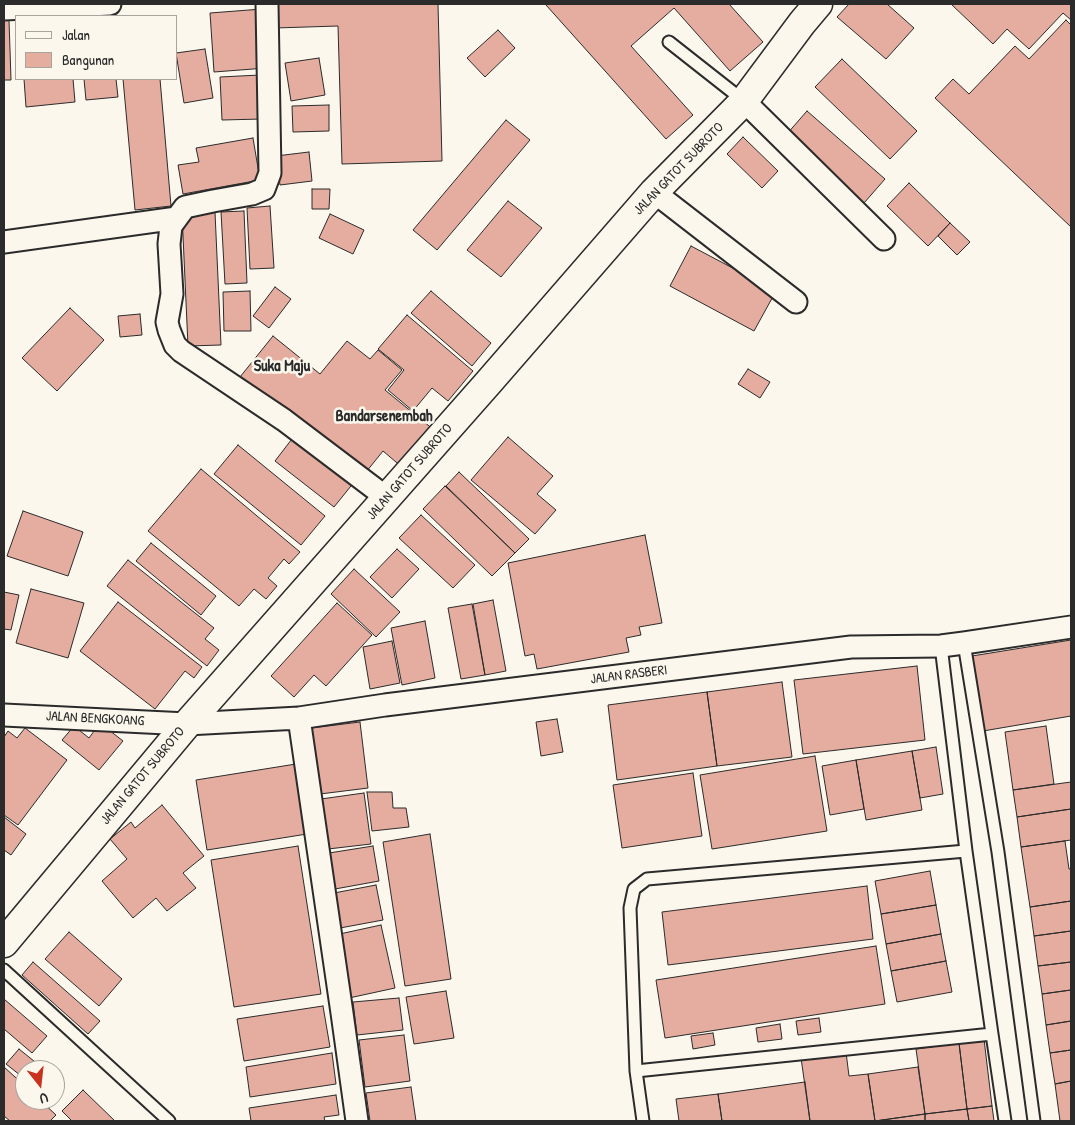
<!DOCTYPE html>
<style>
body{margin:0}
#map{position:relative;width:1075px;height:1125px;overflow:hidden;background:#fbf7ec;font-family:"Patrick Hand",sans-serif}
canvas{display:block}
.frame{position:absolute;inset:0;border:5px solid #2b2b2b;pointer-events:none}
.legend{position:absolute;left:15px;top:15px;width:162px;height:65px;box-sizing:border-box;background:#fbf7ec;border:1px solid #a8a59f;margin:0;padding:6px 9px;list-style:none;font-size:15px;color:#2b2b2b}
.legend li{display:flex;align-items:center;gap:10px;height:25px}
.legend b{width:25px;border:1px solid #a8a59f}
.north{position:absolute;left:15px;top:1060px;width:50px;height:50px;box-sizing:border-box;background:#fbf7ec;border:1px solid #a8a59f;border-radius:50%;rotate:164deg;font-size:14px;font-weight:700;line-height:20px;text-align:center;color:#2b2b2b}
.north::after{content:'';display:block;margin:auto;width:18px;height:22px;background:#c8321e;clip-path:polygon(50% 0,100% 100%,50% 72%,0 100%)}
</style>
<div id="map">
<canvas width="1075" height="1125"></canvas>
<div class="frame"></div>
<ul class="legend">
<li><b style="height:6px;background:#fbf7ec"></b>Jalan</li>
<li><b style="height:14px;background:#e5aca0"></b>Bangunan</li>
</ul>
<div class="north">U</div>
</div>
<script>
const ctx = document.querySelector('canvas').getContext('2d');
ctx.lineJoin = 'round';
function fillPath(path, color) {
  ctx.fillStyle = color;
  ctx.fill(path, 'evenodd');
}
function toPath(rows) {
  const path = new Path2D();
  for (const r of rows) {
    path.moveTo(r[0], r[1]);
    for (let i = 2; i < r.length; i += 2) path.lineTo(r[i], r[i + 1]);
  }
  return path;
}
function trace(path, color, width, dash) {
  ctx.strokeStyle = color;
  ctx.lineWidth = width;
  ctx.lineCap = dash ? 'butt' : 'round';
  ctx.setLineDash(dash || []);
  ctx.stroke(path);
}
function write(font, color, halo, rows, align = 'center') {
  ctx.font = font + ' "Patrick Hand",sans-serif';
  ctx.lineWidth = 5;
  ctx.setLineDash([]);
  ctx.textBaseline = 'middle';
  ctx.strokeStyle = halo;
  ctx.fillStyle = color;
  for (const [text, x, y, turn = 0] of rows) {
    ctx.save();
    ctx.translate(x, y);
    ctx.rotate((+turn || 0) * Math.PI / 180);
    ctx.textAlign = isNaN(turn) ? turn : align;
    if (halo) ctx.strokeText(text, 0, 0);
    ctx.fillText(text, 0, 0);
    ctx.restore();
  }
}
const building = toPath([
 [274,4,438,4,442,161,342,164,338,26,275,28,274,4],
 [548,4,729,4,763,42,730,71,674,8,631,46,693,115,666,139,546,5,548,4],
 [849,4,887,4,914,28,886,59,837,17,849,4],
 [951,4,1071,4,1071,20,1063,13,1029,49,1007,29,993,44,951,4],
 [262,9,266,68,214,72,210,13,262,9],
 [4,20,9,20,11,80,4,80,4,20],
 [1066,20,1071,25,1071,227,935,98,953,79,969,94,1015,46,1029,59,1066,20],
 [498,30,515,48,485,77,467,58,498,30],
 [205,49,213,98,184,103,176,53,205,49],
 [319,58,325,95,291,101,285,63,319,58],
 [842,59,917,131,890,159,815,87,842,59],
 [260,75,262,119,222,120,220,77,260,75],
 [24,79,73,79,75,102,26,107,24,79],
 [84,79,116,79,118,97,86,100,84,79],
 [123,79,160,79,171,206,135,210,123,79],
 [329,105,329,131,293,132,292,106,329,105],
 [807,111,885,179,864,203,786,135,807,111],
 [506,120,530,140,437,250,413,230,506,120],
 [743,137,778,171,762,188,727,154,743,137],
 [253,138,260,180,183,194,178,165,199,162,196,148,253,138],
 [309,152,312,181,280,185,276,156,309,152],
 [909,183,950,223,928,246,887,206,909,183],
 [312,189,330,189,329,209,312,209,312,189],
 [508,201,542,228,501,277,467,250,508,201],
 [270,206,274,268,250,269,247,208,270,206],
 [244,211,247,283,225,284,221,212,244,211],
 [215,212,221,345,188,346,182,214,215,212],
 [330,214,364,230,353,254,319,238,330,214],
 [950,223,970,242,957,255,938,236,950,223],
 [691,246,776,291,754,331,670,286,691,246],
 [275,287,291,299,269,328,253,316,275,287],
 [250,291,251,331,224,331,223,292,250,291],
 [431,291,491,343,472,366,411,313,431,291],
 [70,308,104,340,57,391,22,358,70,308],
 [140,314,142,335,120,337,118,316,140,314],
 [407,315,473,371,448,401,432,388,413,411,388,390,404,370,378,349,407,315],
 [273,336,320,374,347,341,370,359,378,350,402,370,385,390,434,430,403,468,383,451,362,477,240,377,273,336],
 [748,369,770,382,760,398,738,384,748,369],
 [295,435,355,481,334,507,275,461,295,435],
 [508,437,553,476,537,494,556,510,535,534,471,480,508,437],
 [238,445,325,516,301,545,214,474,238,445],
 [201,469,300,552,289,564,284,559,268,578,277,586,266,599,254,589,239,606,148,531,201,469],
 [459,472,529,539,515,553,446,486,459,472],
 [445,486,515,553,492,576,423,509,445,486],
 [23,511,83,532,68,576,7,556,23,511],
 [421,515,475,565,453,588,399,538,421,515],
 [645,535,662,623,639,627,641,635,626,638,629,652,537,669,534,654,525,656,508,563,645,535],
 [151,543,216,596,201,615,136,561,151,543],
 [397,549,419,569,392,598,370,577,397,549],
 [128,560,214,628,205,639,219,650,207,666,107,586,128,560],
 [354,569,400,612,376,637,331,594,354,569],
 [31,589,84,603,68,658,16,643,31,589],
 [4,592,19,595,11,630,4,629,4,592],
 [493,600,506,671,485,675,473,604,493,600],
 [118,602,202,667,194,678,185,671,155,709,80,651,118,602],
 [337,603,372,635,326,686,314,675,294,697,271,676,337,603],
 [472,604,485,675,461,679,448,608,472,604],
 [425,621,435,678,402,685,391,628,425,621],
 [1071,640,1071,716,983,731,972,656,1071,640],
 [392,641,400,683,370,689,363,647,392,641],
 [917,666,925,740,803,754,794,680,917,666],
 [782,682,792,757,717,766,707,692,782,682],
 [707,692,717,766,617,780,608,705,707,692],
 [557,719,563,752,541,756,536,722,557,719],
 [360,722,368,788,320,794,312,728,360,722],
 [100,723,123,741,99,770,62,740,74,726,89,738,100,723],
 [1046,726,1054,784,1013,790,1005,732,1046,726],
 [25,728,67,760,18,825,4,815,4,737,8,731,17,738,25,728],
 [936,747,943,794,920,798,912,751,936,747],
 [912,751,922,810,866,820,856,760,912,751],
 [815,756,827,831,712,849,700,775,815,756],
 [856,760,864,809,830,815,822,766,856,760],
 [296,764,307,834,207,850,196,780,296,764],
 [693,773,702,836,622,848,613,785,693,773],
 [1071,782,1071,809,1017,817,1013,790,1071,782],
 [367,792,392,792,393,808,406,808,409,827,372,831,367,792],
 [364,793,371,844,328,849,321,799,364,793],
 [162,805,204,856,183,873,196,888,167,911,156,898,133,918,102,881,127,859,110,839,131,822,135,828,162,805],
 [1071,809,1071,840,1021,847,1017,817,1071,809],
 [4,817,26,834,11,855,4,850,4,817],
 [430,834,451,979,405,986,383,842,430,834],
 [1065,841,1069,869,1071,869,1071,901,1030,907,1021,847,1065,841],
 [298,846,321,994,234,1007,211,860,298,846],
 [373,846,379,881,335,889,329,853,373,846],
 [930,871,936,905,881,914,875,881,930,871],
 [376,885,383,920,340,928,334,893,376,885],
 [867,886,873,939,668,965,662,912,867,886],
 [1071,901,1071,931,1034,936,1030,907,1071,901],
 [936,905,941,934,886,944,881,914,936,905],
 [381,925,395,988,349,998,335,935,381,925],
 [1071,931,1071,962,1038,966,1034,936,1071,931],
 [69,932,122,979,99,1006,45,959,69,932],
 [941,934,946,961,891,971,886,944,941,934],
 [876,946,885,1004,665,1038,656,980,876,946],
 [946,961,952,992,897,1002,891,971,946,961],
 [33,962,100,1021,88,1034,22,975,33,962],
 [1071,962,1071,990,1042,994,1038,966,1071,962],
 [1071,990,1071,1021,1046,1025,1042,994,1071,990],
 [446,991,454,1038,414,1044,406,997,446,991],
 [399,998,403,1030,357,1035,353,1002,399,998],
 [4,999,47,1036,32,1053,4,1029,4,999],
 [323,1006,330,1047,244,1061,237,1019,323,1006],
 [819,1018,821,1032,798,1035,796,1021,819,1018],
 [1071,1021,1071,1050,1050,1053,1046,1025,1071,1021],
 [780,1024,782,1039,758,1042,756,1028,780,1024],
 [713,1033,715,1045,693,1049,691,1036,713,1033],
 [404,1035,410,1081,365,1087,359,1040,404,1035],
 [984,1039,992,1106,967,1109,959,1043,984,1039],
 [959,1043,967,1109,925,1114,916,1049,959,1043],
 [19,1049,45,1070,25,1070,25,1079,6,1064,19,1049],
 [1071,1050,1071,1081,1055,1084,1050,1053,1071,1050],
 [846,1052,849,1076,868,1074,875,1121,810,1121,801,1058,846,1052],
 [332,1053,336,1084,250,1097,246,1067,332,1053],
 [4,1067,25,1086,25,1100,40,1100,56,1115,50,1121,10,1121,4,1116,4,1067],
 [918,1067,925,1114,875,1121,868,1074,918,1067],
 [1071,1081,1071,1121,1060,1121,1055,1084,1071,1081],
 [805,1082,810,1121,722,1121,718,1094,805,1082],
 [411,1087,416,1121,370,1121,366,1093,411,1087],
 [83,1090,115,1121,72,1121,62,1111,83,1090],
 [718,1094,722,1121,679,1121,676,1099,718,1094],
 [336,1095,339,1115,324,1117,325,1121,251,1121,249,1108,336,1095],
 [992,1106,994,1121,969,1121,967,1109,992,1106],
 [967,1109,969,1121,925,1121,925,1114,967,1109],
 [925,1114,925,1121,875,1121,925,1114]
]);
const lane = toPath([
 [669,42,744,101],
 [964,643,998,852,1034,1121],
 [941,646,966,851,992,1034,1005,1121],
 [4,970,169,1121],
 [636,1071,992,1034],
 [643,1121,636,1071,630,908,634,889,647,879,966,851]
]);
const street = toPath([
 [267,4,270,173,264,189,252,194,213,201,185,207,171,226,169,244,172,294,167,322,169,330,175,345,181,351,284,420,387,498],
 [4,9,110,4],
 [744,101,884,239],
 [654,192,796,302],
 [4,242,177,218],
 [4,715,187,724,299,718,385,705,851,647,941,646,964,643,1071,627],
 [299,718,342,1013,357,1121]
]);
const secondary = toPath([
 [4,943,187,724,488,383,654,192,744,101,802,23,818,4]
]);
const streetNames = [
 ["JALAN GATOT SUBROTO",679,169,-46],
 ["JALAN GATOT SUBROTO",410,472,-49],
 ["JALAN RASBERI",629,675,-7],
 ["JALAN BENGKOANG",95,719,3],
 ["JALAN GATOT SUBROTO",143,776,-50]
];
const quarterNames = [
 ["Suka Maju",282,367],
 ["Bandarsenembah",384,417]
];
fillPath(building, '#e5aca0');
trace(building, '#2b2b2b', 1);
trace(lane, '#2b2b2b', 15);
trace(street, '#2b2b2b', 25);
trace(secondary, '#2b2b2b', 31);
trace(lane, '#fbf7ec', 11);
trace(street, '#fbf7ec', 21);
trace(secondary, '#fbf7ec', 28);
write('14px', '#2b2b2b', '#fbf7ec', streetNames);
write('bold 16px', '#2b2b2b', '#fbf7ec', quarterNames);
</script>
